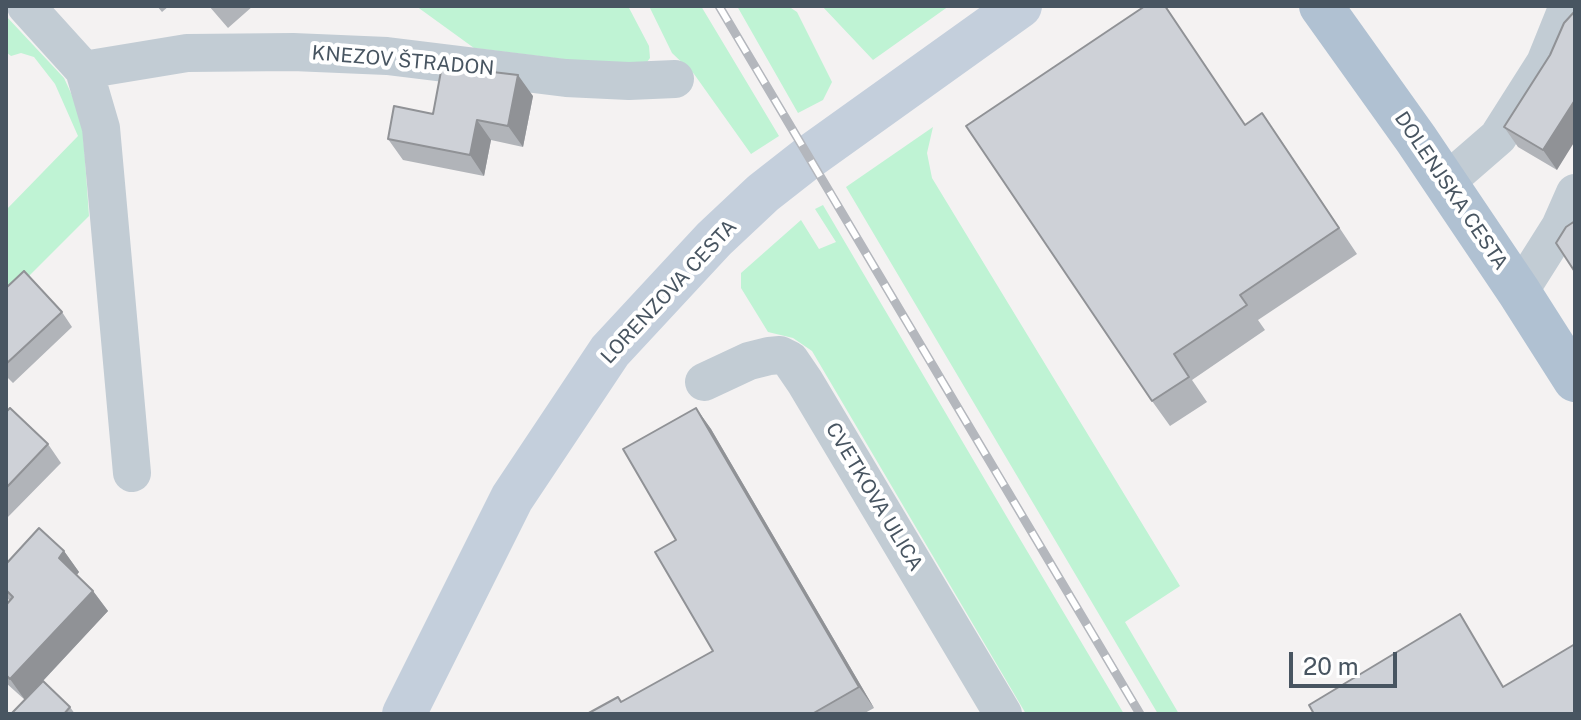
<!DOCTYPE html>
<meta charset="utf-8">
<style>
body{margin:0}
#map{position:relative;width:1581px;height:720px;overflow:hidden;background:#f4f2f2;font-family:"Public Sans",sans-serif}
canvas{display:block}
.frame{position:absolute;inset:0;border:8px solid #485561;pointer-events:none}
.scale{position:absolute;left:1289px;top:652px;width:108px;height:36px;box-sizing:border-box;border:4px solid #485561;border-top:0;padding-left:10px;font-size:24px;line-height:28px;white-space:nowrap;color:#485561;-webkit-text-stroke:6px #fff;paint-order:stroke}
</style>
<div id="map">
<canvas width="1581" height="720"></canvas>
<div class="frame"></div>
<div class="scale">20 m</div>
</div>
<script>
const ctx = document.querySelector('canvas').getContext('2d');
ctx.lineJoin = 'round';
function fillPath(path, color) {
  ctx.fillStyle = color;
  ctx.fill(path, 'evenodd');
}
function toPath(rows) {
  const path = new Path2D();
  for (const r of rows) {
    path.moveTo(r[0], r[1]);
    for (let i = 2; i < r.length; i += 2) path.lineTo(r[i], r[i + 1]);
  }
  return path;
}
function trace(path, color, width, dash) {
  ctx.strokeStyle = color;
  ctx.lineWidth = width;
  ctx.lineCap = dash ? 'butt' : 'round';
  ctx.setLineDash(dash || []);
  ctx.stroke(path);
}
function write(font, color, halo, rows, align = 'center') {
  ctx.font = font + ' "Public Sans",sans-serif';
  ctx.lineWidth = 8;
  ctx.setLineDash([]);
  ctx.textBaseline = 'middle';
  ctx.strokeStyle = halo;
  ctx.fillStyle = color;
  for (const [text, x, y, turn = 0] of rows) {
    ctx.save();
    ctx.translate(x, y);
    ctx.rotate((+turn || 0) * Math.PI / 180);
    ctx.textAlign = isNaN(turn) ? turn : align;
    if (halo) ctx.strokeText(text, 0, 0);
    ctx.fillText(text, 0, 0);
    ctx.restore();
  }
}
const green = toPath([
 [416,6,628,6,649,46,650,58,644,66,627,67,474,48],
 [649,6,701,6,779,136,751,154,694,74,672,53],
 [737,6,788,6,797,12,832,82,823,100,798,113],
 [822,6,949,6,873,60],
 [6,16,64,78,82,117,89,216,6,299,6,210,78,136,55,84,34,57,21,53,11,56,6,52],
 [933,127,927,153,932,178,1180,586,1125,622,1179,714,1158,714,846,187],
 [823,205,1014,529,1124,714,1026,714,812,351,793,338,768,332,741,288,741,273,801,220,819,249,836,242,815,209]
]);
const street = toPath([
 [26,6,84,70,187,53,293,52,387,56,566,78,629,81,675,79],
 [84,70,101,128,132,473],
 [1445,183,1498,137,1545,63,1568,6],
 [1519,292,1560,227,1575,193],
 [704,382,749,361,769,356,780,355,790,360,805,382,1003,714]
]);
const secondary = toPath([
 [404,714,512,498,610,351,714,239,763,193,809,157,1020,6]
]);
const primary = toPath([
 [1321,6,1416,139,1519,292,1575,380]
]);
const rail = toPath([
 [719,6,1140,714]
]);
const wall = toPath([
 [157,6,169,6,162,12],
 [209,6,253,6,228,28],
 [1550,55,1557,170,1518,147,1504,127],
 [533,96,523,147,491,140,484,176,403,160,388,139,433,114],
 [1280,139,1357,254,1258,320,1265,330,1192,380,1207,402,1170,426,1152,401],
 [6,288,62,312,72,327,13,383,6,376],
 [696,408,711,429,874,708,863,714,587,714,618,697,622,702,713,651,676,540],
 [6,412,48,444,61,463,6,519],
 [64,551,79,572,77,575,93,591,108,611,43,681,70,707,75,714,11,714,25,700,6,683,6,605,10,601,6,597,6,564]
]);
const shadedWall = toPath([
 [518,75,533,96,523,147,508,126],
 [1575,100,1575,141,1557,170,1543,150],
 [477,120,491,140,484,176,470,155],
 [696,408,711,429,874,708,859,687],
 [64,551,79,572,73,579,59,558],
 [93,591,108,611,25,700,10,679]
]);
const building = toPath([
 [1145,6,1165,6,1245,125,1262,113,1339,228,1240,295,1247,305,1174,354,1189,377,1152,401,966,126,1145,6],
 [1575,11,1575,100,1543,150,1504,127,1550,55,1564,23,1575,11],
 [442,66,518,75,508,126,477,120,470,155,388,139,394,106,433,114,442,66],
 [1575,221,1575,272,1556,243,1566,227,1575,221],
 [24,271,62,312,6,364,6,288,24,271],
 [10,408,48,444,6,488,6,412,10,408],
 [696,408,859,687,812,714,587,714,618,697,621,702,713,651,655,552,676,540,623,449,696,408],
 [39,528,64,551,59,558,93,591,10,679,6,675,6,605,13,597,6,590,6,564,39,528],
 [1460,614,1503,687,1575,644,1575,714,1314,714,1309,705,1460,614],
 [43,681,70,707,64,714,11,714,43,681]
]);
const streetNames = [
 ["KNEZOV ŠTRADON",403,61,5],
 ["DOLENJSKA CESTA",1451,191,56],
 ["LORENZOVA CESTA",669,292,-47],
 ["CVETKOVA ULICA",874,497,59]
];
fillPath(green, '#bff3d4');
trace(street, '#c2ccd4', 38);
trace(secondary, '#c4cfdc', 44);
trace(primary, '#b0c1d2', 44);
trace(rail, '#b4b7bd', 9);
trace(rail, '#fff', 6, [18]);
fillPath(wall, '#b1b4b9');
fillPath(shadedWall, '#909296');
fillPath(building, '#ced1d7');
trace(building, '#909296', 2);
write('20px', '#485561', '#fff', streetNames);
</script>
